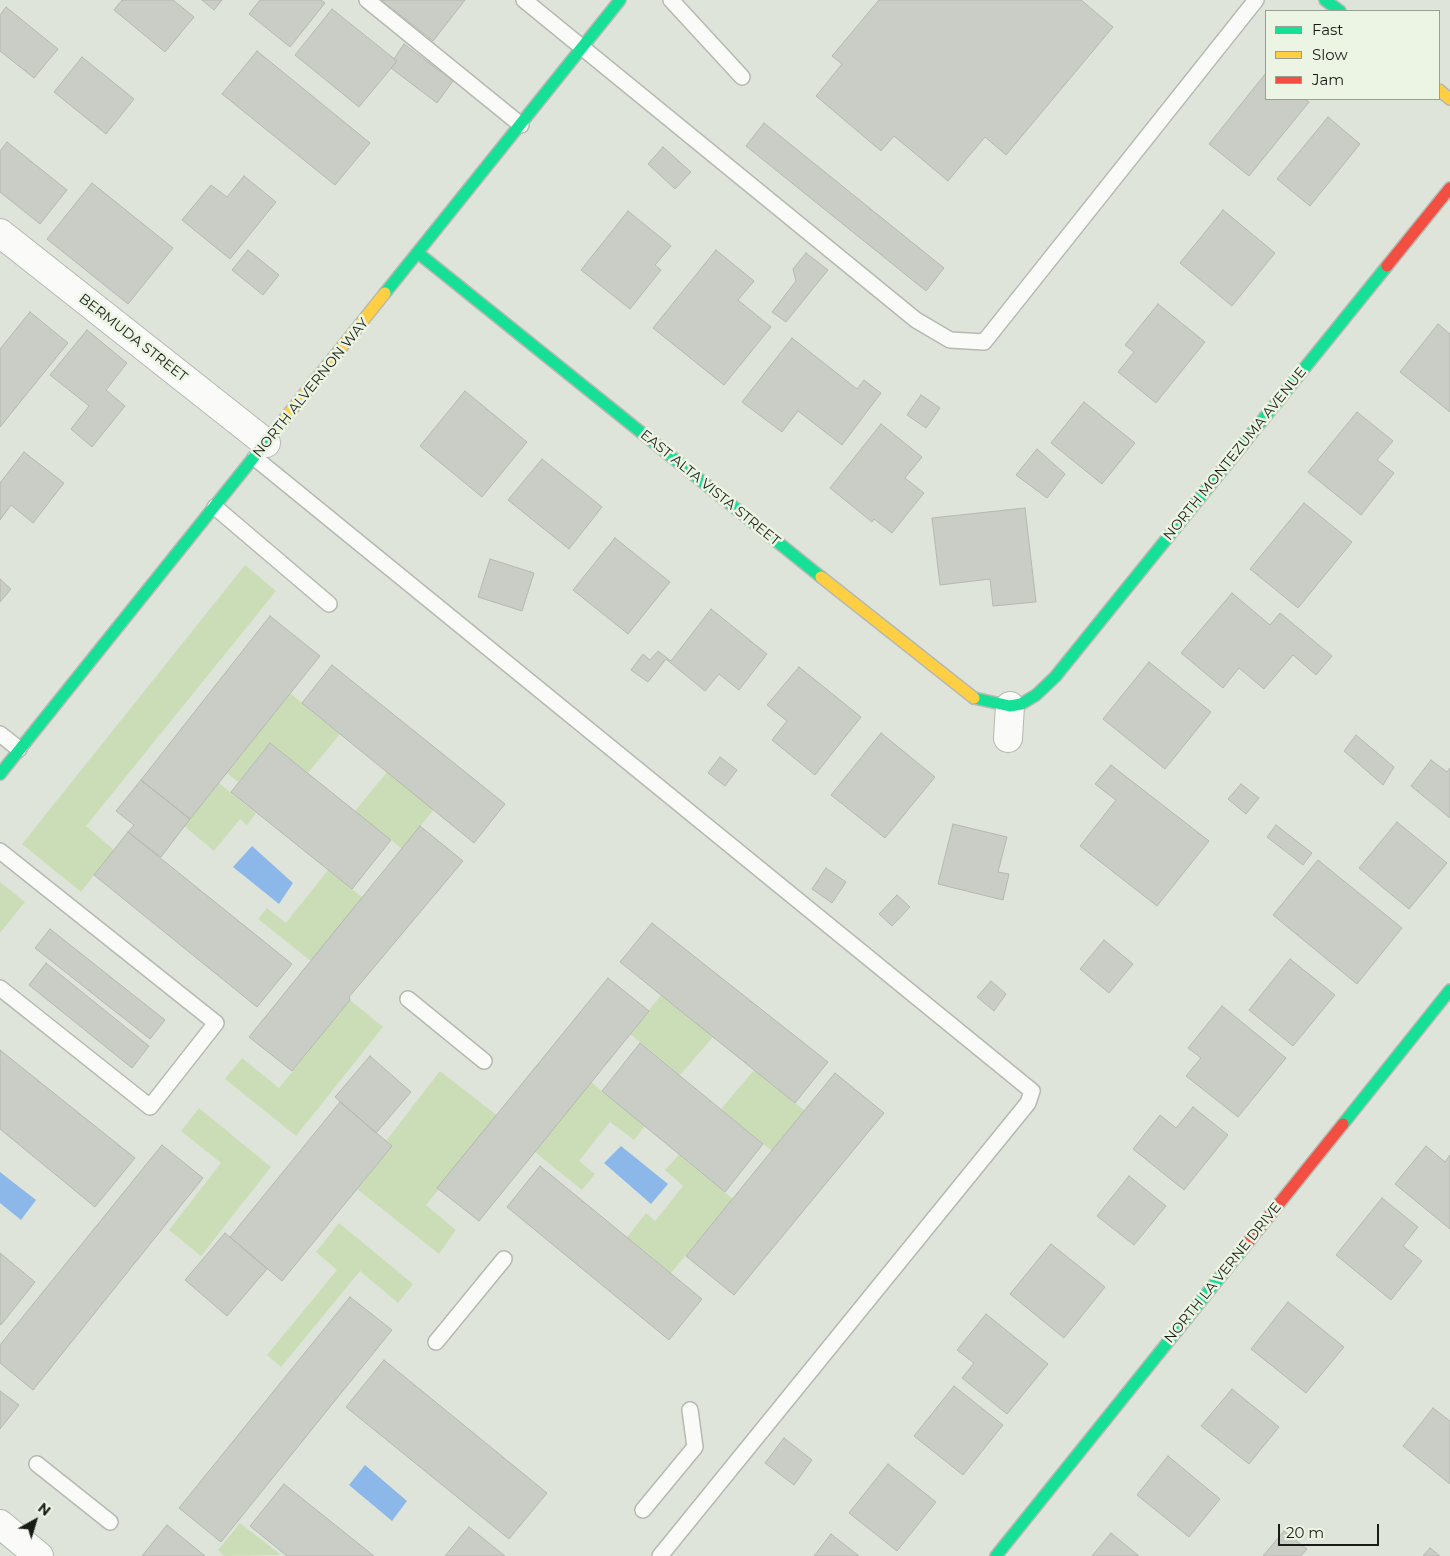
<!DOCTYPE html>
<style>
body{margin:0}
#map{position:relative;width:1450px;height:1556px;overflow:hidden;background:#dfe4da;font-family:Montserrat,sans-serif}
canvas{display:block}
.legend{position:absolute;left:1265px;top:10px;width:175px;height:90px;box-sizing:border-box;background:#ecf5e3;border:1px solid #989e91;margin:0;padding:6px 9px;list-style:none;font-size:15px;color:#191c16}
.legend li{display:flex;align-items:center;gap:10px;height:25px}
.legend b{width:25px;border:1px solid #989e91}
.north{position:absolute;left:10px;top:1496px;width:50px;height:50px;-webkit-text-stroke:4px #ecf5e3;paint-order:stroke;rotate:39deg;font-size:14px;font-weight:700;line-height:20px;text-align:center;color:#191c16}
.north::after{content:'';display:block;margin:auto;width:18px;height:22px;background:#191c16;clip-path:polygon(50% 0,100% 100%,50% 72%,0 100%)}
.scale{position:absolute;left:1278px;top:1524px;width:101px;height:22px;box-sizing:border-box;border:2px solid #191c16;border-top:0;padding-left:6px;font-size:15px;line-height:18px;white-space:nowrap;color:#191c16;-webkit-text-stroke:4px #ecf5e3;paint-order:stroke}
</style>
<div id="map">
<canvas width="1450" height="1556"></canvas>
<ul class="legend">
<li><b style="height:6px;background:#16e098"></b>Fast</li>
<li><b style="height:6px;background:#ffcf43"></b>Slow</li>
<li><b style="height:6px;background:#f24e42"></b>Jam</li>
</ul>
<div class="north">N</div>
<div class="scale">20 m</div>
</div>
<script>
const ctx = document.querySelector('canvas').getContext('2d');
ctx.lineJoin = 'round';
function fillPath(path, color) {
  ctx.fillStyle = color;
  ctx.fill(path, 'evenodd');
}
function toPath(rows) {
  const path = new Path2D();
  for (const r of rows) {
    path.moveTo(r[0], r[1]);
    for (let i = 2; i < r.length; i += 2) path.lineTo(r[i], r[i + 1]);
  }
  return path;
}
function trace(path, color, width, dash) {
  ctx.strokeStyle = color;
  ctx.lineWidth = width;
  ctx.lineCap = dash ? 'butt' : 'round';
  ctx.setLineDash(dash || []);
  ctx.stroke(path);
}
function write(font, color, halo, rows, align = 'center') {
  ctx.font = font + ' Montserrat,sans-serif';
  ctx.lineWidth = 5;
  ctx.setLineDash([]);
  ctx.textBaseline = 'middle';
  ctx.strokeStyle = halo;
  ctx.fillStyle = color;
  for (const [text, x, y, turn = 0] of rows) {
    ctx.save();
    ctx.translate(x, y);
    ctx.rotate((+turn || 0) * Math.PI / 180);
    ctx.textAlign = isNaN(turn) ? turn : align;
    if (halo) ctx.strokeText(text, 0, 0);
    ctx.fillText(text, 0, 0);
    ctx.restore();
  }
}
const green = toPath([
 [245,565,276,591,86,826,114,850,81,892,22,844],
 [290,693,340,734,308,773,270,743,238,782,227,773],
 [387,772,434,809,402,849,355,811],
 [219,783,256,813,247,825,240,819,214,851,184,826],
 [328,870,363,898,312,962,258,919,267,908,286,923],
 [0,882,25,902,0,933],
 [661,995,713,1037,680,1075,630,1034],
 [350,1000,383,1027,296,1136,225,1079,242,1058,279,1088],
 [754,1070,805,1111,772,1151,721,1109],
 [440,1071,498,1116,426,1205,456,1230,439,1254,357,1189,392,1146,386,1141],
 [591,1082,645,1126,634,1140,610,1122,579,1161,595,1174,582,1190,535,1152],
 [199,1108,271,1167,201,1256,169,1230,221,1163,181,1131],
 [679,1155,733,1199,671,1273,627,1237,646,1213,655,1221,683,1186,665,1170],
 [339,1223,413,1284,398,1303,360,1271,281,1367,267,1355,337,1270,316,1252],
 [240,1523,281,1555,224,1556,218,1550]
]);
const water = toPath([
 [252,846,293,883,279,904,233,867],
 [621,1146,668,1184,651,1204,604,1163],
 [0,1172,36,1200,21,1220,0,1203],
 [365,1465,407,1501,392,1521,349,1485]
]);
const building = toPath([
 [122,0,173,0,194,17,165,52,114,10,122,0],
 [202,0,222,0,214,10,202,0],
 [260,0,321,0,325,3,290,47,249,14,260,0],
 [381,0,465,0,433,41,381,0],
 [879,0,1081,0,1113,27,1006,155,985,137,948,181,894,136,881,151,816,96,842,64,832,56,879,0],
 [6,7,58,49,34,78,0,51,0,15,6,7],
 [332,9,397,61,359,107,295,55,332,9],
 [404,44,453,81,437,103,391,68,397,61,394,59,404,44],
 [257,51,370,143,335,185,222,94,257,51],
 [82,57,134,99,106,134,54,92,82,57],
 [1266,73,1266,99,1305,99,1309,102,1249,176,1209,144,1266,73],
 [1328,117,1360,144,1310,206,1277,179,1328,117],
 [764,123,944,268,926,291,746,146,764,123],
 [7,142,67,190,40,224,0,192,0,151,7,142],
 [663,147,691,172,675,189,648,164,663,147],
 [244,176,276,202,230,259,182,220,211,185,227,197,244,176],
 [92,183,173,248,128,304,47,239,92,183],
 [1223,210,1275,253,1232,306,1180,263,1223,210],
 [628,211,671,246,655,265,661,270,630,309,581,270,628,211],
 [248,250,279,275,263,295,232,270,248,250],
 [716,250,754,281,738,300,771,327,724,385,653,328,716,250],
 [806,253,828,270,786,322,772,312,796,281,793,269,806,253],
 [1158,304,1205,342,1156,403,1118,372,1134,352,1125,345,1158,304],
 [30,312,68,343,0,427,0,349,30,312],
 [1438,324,1450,334,1450,412,1400,372,1438,324],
 [87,330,127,363,106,390,125,406,92,447,71,429,89,406,50,375,87,330],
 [792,338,857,389,864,380,881,393,842,445,798,411,782,432,742,402,792,338],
 [465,391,527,442,482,497,420,446,465,391],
 [921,395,940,408,926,428,907,415,921,395],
 [1084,402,1135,443,1102,484,1051,443,1084,402],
 [1357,412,1393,441,1377,460,1394,473,1361,515,1308,472,1357,412],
 [881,424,922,457,905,478,924,493,892,533,874,519,872,522,830,488,881,424],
 [1037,449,1065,474,1047,498,1016,475,1037,449],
 [24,452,64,483,33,523,11,505,0,520,0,483,24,452],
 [542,459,602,507,569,549,508,500,542,459],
 [1304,503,1352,542,1298,608,1250,569,1304,503],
 [1025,508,1036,602,993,606,990,579,940,585,932,518,1025,508],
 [615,538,670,582,628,634,573,590,615,538],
 [490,559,534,573,522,611,478,597,490,559],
 [0,579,11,589,0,602,0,579],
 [1232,593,1270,625,1280,613,1332,656,1316,675,1293,655,1264,689,1239,668,1223,688,1181,653,1232,593],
 [711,609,767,654,739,690,719,674,705,691,666,659,648,682,631,670,643,654,650,660,658,651,671,661,711,609],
 [270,616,320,656,190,819,141,780,270,616],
 [1149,662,1211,712,1165,769,1103,719,1149,662],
 [332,665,505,804,474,843,302,703,332,665],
 [799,667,861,717,815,775,772,740,787,721,767,705,799,667],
 [881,733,935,777,885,838,831,795,881,733],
 [1356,735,1394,767,1383,785,1344,751,1356,735],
 [270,743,391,840,352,889,231,792,270,743],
 [720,757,737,770,725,786,708,773,720,757],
 [1431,760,1447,772,1450,768,1450,818,1411,786,1431,760],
 [1111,765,1209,841,1157,906,1080,846,1116,800,1095,784,1111,765],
 [141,780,190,819,161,857,128,832,134,825,116,811,141,780],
 [1241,784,1259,798,1246,814,1228,799,1241,784],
 [1397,822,1447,863,1409,909,1359,868,1397,822],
 [953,824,1007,837,998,872,1009,874,1003,900,938,884,953,824],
 [1276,825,1312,853,1303,865,1267,837,1276,825],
 [420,826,463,861,349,997,350,1000,292,1071,249,1037,420,826],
 [128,832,292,964,257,1007,94,875,128,832],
 [1318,860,1402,928,1357,984,1273,915,1318,860],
 [826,868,846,882,832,903,812,889,826,868],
 [897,895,910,907,892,926,879,914,897,895],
 [652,923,828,1062,795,1103,620,962,652,923],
 [50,929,165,1020,150,1039,35,948,50,929],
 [1104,940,1133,964,1109,993,1080,969,1104,940],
 [1290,959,1335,995,1293,1046,1249,1010,1290,959],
 [46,963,149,1046,132,1068,29,985,46,963],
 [608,978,649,1011,479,1221,437,1188,608,978],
 [991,981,1006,994,994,1011,977,997,991,981],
 [1222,1006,1286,1058,1238,1117,1186,1076,1201,1058,1188,1048,1222,1006],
 [640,1043,763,1144,725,1192,602,1091,640,1043],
 [0,1050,135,1158,95,1207,0,1129,0,1050],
 [370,1056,411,1092,376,1133,335,1097,370,1056],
 [835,1073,884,1113,734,1295,686,1256,835,1073],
 [340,1102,392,1146,282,1281,230,1237,340,1102],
 [1193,1107,1228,1135,1184,1190,1133,1149,1160,1115,1176,1128,1193,1107],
 [162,1145,203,1178,33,1390,0,1363,0,1345,162,1145],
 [1426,1146,1445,1162,1450,1155,1450,1229,1395,1184,1426,1146],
 [540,1166,702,1299,669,1340,507,1207,540,1166],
 [1129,1176,1166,1206,1134,1245,1097,1216,1129,1176],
 [1382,1198,1418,1227,1403,1246,1422,1261,1391,1300,1336,1255,1382,1198],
 [225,1233,267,1269,227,1316,185,1280,225,1233],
 [1051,1244,1105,1287,1064,1338,1010,1294,1051,1244],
 [0,1253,35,1282,1,1325,0,1324,0,1253],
 [350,1297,392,1330,221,1542,179,1508,350,1297],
 [1288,1302,1344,1347,1306,1393,1251,1349,1288,1302],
 [986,1314,1048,1364,1007,1414,962,1378,974,1363,957,1350,986,1314],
 [384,1360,547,1493,509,1539,346,1407,384,1360],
 [954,1386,1003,1425,963,1475,914,1436,954,1386],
 [1232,1389,1279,1427,1249,1464,1201,1426,1232,1389],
 [0,1391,19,1405,0,1429,0,1391],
 [1433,1408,1450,1421,1450,1484,1403,1446,1433,1408],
 [784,1438,812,1460,794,1485,765,1463,784,1438],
 [1168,1456,1220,1499,1189,1537,1137,1495,1168,1456],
 [888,1464,936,1502,897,1551,849,1513,888,1464],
 [284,1484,374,1556,287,1556,250,1526,284,1484],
 [167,1525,205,1556,142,1556,167,1525],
 [469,1527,505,1556,445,1556,469,1527],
 [1284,1531,1307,1549,1301,1556,1263,1556,1284,1531],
 [1111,1533,1139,1556,1092,1556,1111,1533],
 [831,1534,859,1556,814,1556,831,1534],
 [1430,1548,1440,1556,1423,1556,1430,1548]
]);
const lane = toPath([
 [367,0,521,125],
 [524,0,916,320,950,340,984,342,1256,0],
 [671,0,742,77],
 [255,458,1032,1091,1028,1103,660,1556],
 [215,507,329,604],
 [0,734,19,749],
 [0,851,216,1023,150,1107,0,988],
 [408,999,484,1061],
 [436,1342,504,1259],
 [37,1464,110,1522],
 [643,1510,695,1447,690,1410]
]);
const street = toPath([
 [0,233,266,443],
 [1008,738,1010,706],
 [0,1524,39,1556]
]);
const fast = toPath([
 [1325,0,1340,11],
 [418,253,821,577],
 [385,293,620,0],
 [974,698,1010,706,1021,704,1036,695,1055,677,1387,266],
 [0,774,274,432],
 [1343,1124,1450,990],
 [996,1556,1245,1246]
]);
const slow = toPath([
 [1439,90,1450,99],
 [274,432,385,293],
 [821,577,974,698]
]);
const jam = toPath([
 [1387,266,1450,188],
 [1245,1246,1343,1124]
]);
const streetNames = [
 ["BERMUDA STREET",133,338,38],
 ["NORTH ALVERNON WAY",311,388,-51],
 ["NORTH MONTEZUMA AVENUE",1235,454,-51],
 ["EAST ALTA VISTA STREET",710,488,39],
 ["NORTH LA VERNE DRIVE",1223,1273,-51]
];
fillPath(green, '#cbddb6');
fillPath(water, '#8cb8e9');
fillPath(building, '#c9cdc5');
trace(building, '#b4b8b0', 1);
trace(lane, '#b5b9b1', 18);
trace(street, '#b5b9b1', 30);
trace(fast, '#b5b9b1', 14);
trace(slow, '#b5b9b1', 14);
trace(jam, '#b5b9b1', 14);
trace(lane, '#fafbf9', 15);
trace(street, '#fafbf9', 28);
trace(fast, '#16e098', 11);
trace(slow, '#ffcf43', 11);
trace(jam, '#f24e42', 11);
write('14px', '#191c16', '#ecf5e3', streetNames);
</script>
